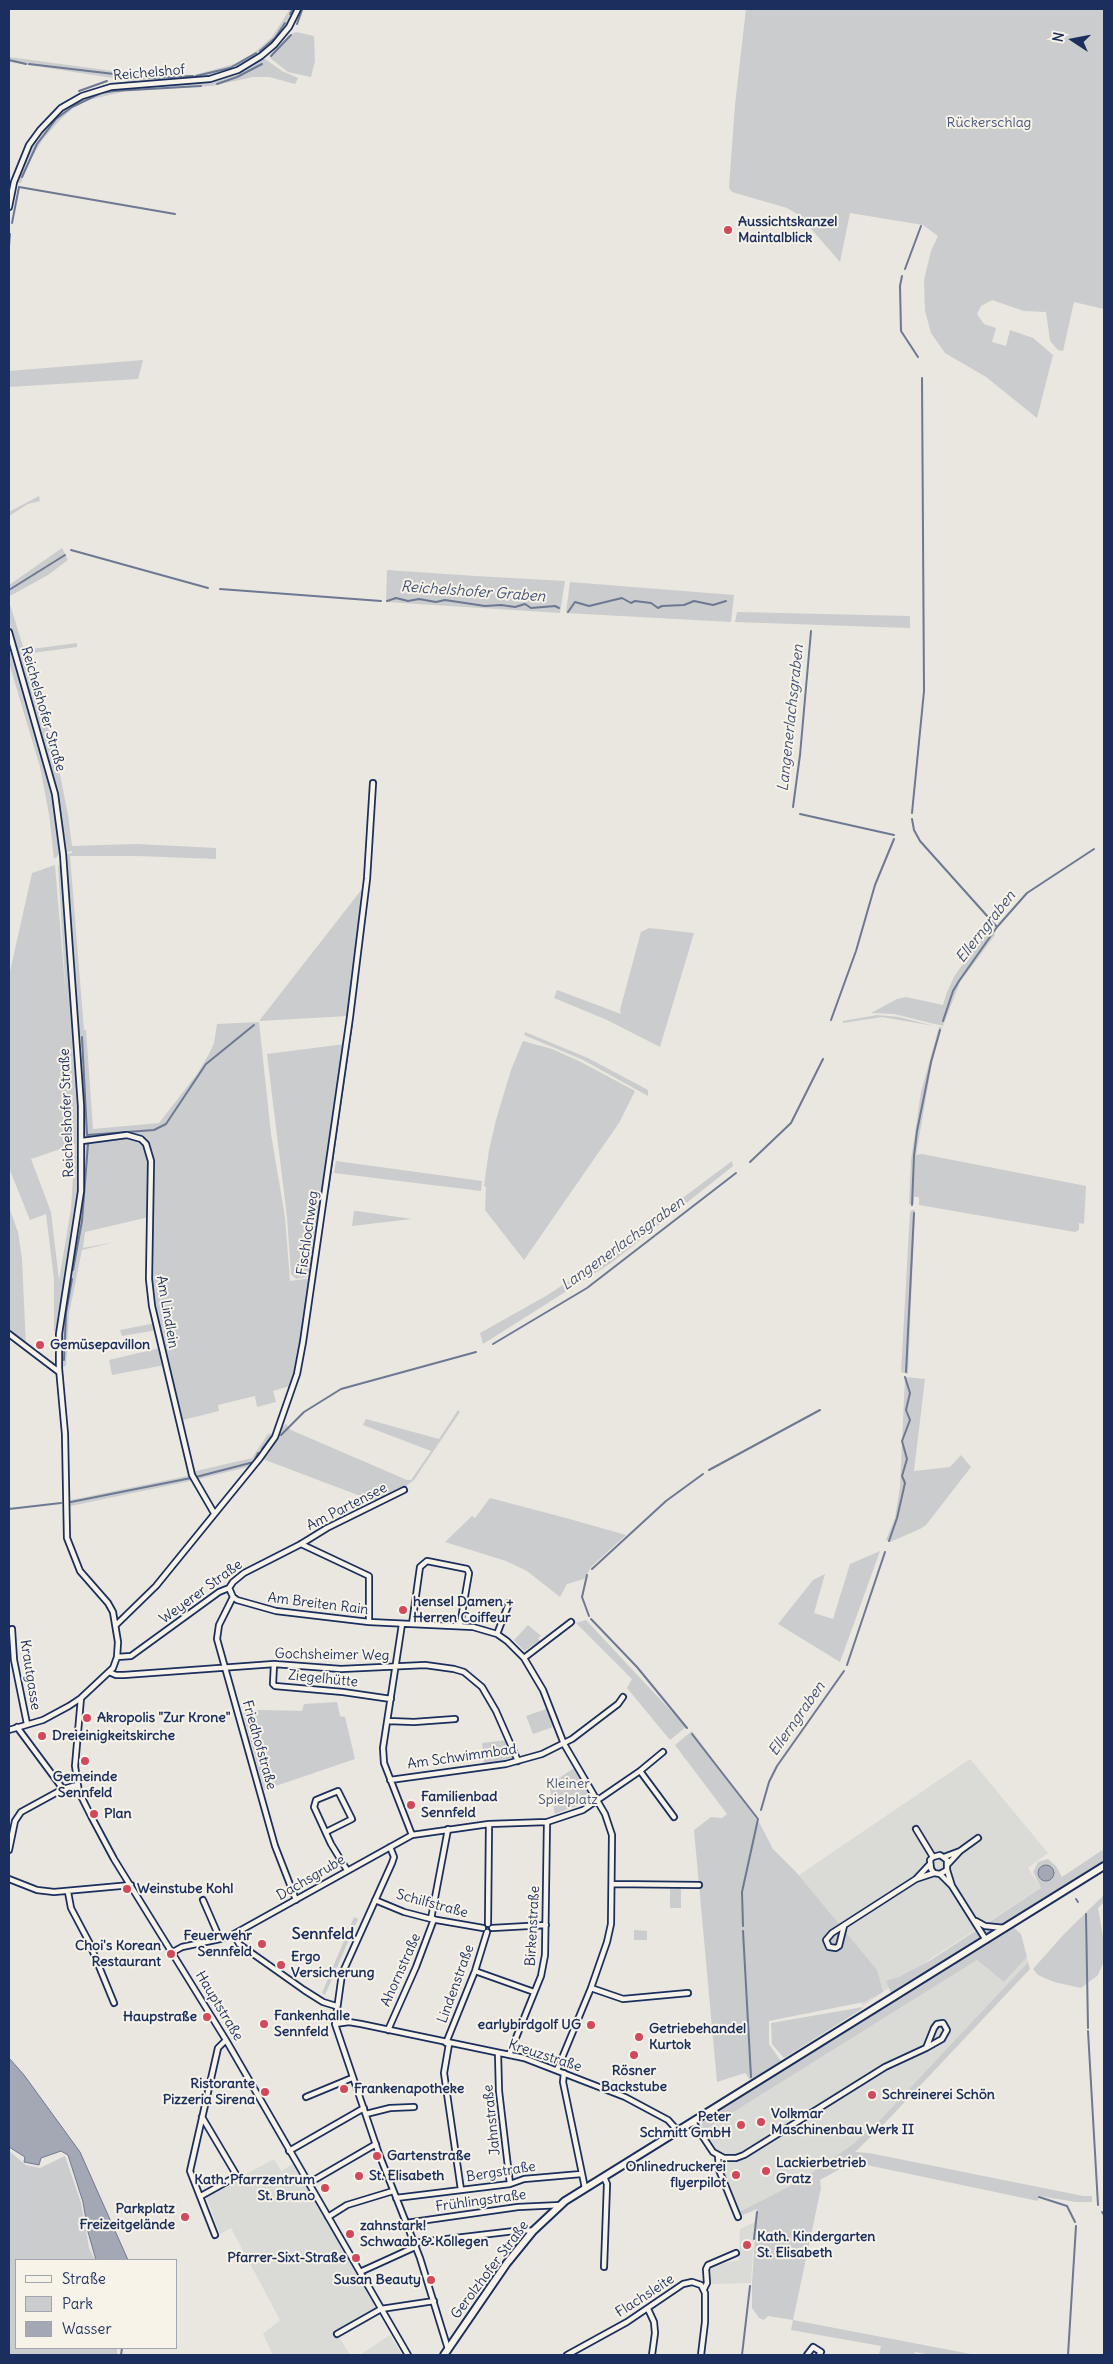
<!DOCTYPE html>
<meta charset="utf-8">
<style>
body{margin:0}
#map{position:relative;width:1113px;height:2364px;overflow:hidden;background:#eae7e0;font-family:Delius,sans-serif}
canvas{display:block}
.frame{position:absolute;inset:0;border:10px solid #1b2f5e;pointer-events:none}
.legend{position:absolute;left:15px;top:2259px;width:162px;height:90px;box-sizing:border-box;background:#f7f3e8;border:1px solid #9fa5b1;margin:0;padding:6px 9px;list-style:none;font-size:15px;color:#1b2f5e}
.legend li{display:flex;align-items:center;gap:10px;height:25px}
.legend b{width:25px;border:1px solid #9fa5b1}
.north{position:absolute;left:1048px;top:15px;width:50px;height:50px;-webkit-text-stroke:4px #f7f3e8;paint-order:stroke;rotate:281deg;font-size:14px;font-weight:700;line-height:20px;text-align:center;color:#1b2f5e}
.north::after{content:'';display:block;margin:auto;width:18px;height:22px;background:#1b2f5e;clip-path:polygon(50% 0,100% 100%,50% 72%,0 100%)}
</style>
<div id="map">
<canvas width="1113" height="2364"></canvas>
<div class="frame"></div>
<ul class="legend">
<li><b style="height:6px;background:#f7f3e8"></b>Straße</li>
<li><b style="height:14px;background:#cbcccd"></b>Park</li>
<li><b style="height:14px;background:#a3a8b4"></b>Wasser</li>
</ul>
<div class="north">N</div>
</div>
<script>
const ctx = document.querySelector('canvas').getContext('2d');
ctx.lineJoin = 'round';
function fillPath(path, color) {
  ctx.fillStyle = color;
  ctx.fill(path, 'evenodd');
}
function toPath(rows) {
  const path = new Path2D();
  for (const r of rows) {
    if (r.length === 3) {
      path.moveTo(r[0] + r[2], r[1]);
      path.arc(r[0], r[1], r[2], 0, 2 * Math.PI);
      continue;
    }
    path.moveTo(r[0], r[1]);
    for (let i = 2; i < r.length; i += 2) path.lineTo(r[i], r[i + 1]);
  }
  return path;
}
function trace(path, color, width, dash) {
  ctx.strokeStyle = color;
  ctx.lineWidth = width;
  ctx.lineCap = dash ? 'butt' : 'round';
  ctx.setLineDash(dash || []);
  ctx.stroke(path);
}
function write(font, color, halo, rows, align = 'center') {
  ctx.font = font + ' Delius,sans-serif';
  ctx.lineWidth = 4;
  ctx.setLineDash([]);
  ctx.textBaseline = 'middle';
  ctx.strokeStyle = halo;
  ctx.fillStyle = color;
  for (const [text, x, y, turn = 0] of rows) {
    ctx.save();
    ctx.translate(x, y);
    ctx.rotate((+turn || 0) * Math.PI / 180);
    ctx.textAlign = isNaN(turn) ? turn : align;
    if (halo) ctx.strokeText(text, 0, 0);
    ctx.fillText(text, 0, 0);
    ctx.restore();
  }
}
const built = toPath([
 [970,1759,1048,1853,1028,1868,1041,1888,930,1959,863,2006,792,1886,799,1875],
 [1027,1957,1028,1962,880,2120,853,2144,800,2181,737,2213,722,2178,718,2156,707,2143,703,2131,977,1960,1004,1982],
 [274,2159,281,2171,293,2164,379,2314,339,2337,350,2355,273,2355,263,2334,280,2320,231,2228,220,2234,206,2196],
 [755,2222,751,2283,709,2284,709,2271,712,2266,739,2260,740,2229],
 [390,2335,402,2355,360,2355]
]);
const green = toPath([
 [290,9,298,9,292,22,261,56,282,71,298,78,295,84,269,77,253,77,212,86,126,91,89,100,73,108,62,118,43,139,29,162,21,183,14,182,30,145,51,118,73,101,112,89,180,82,125,82,125,79,116,80,113,78,9,62,9,57,135,74,194,75,234,64,254,53,272,37],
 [746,9,1104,9,1104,309,1074,302,1063,351,1058,350,1050,341,1046,312,1024,311,992,300,981,306,977,314,984,324,996,328,992,342,1006,346,1010,330,1033,338,1053,355,1037,418,986,377,945,353,931,333,925,311,924,280,931,251,938,236,923,225,850,213,840,262,799,215,787,208,732,192,729,188,735,105],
 [296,32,314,36,315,61,311,77,288,72,270,58,272,53,289,35],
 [143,360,138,379,9,387,9,371],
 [39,496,40,501,28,504,9,516,9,512],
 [62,548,68,560,48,575,10,596,9,585],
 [387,570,476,576,565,581,560,613,386,602],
 [570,582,734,595,731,622,566,613],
 [9,601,24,650,77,643,77,647,25,654,55,749,68,815,72,846,137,844,216,848,216,859,137,856,70,856,84,1030,86,1030,93,1129,159,1123,197,1074,209,1054,214,1043,217,1024,259,1022,271,1134,285,1217,290,1281,312,1278,303,1342,293,1385,273,1391,276,1402,257,1407,255,1396,218,1405,219,1411,183,1420,186,1432,183,1434,165,1365,112,1375,109,1360,160,1348,157,1330,122,1336,120,1330,156,1323,149,1279,149,1217,85,1232,83,1248,115,1242,82,1250,69,1314,66,1366,59,1368,60,1334,54,1331,54,1279,46,1214,30,1220,9,1168,9,976,32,873,55,865,66,997,58,866,63,860,63,854,72,853,72,851,66,852,58,794,9,621],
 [75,1144,71,1209,59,1280,51,1212,31,1159],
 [737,612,910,616,910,628,735,622],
 [9,642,52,795,60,854,54,859,49,814,40,767,9,663],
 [362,889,348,1016,259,1021],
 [649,928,694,933,660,1047,607,1020,554,998,557,990,621,1014,620,1010,641,932],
 [988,930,995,935,960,982,943,1026,894,1014,871,1013,897,999,906,997,943,1005,947,992,955,975],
 [877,1015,899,1017,934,1026,882,1017,843,1023,843,1021],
 [939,1027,942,1027,932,1063,916,1155,922,1154,1086,1186,1084,1224,1079,1223,1079,1230,1075,1232,919,1205,919,1197,914,1197,914,1204,909,1204,911,1160,921,1092],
 [525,1032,588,1058,648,1090,648,1096,583,1060,524,1035],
 [523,1041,552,1049,581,1062,635,1091,619,1123,524,1260,485,1210,486,1187,484,1186,489,1150,496,1120,511,1070],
 [345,1044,311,1276,296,1279,291,1274,287,1217,267,1054],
 [336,1161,482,1181,481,1191,334,1173],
 [732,1161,733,1166,611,1263,483,1344,480,1333,546,1296,593,1265],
 [9,1207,18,1232,22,1259,26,1347,9,1334],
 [912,1210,915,1210,908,1374,901,1372,910,1212],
 [354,1211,357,1211,412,1219,352,1226],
 [905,1377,925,1379,914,1471,950,1467,961,1455,971,1467,926,1525,920,1529,890,1542,886,1540,895,1518,900,1487],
 [458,1410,460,1412,414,1480,405,1487,402,1487,404,1490,379,1503,260,1458,255,1465,195,1480,66,1507,66,1501,192,1475,192,1472,252,1458,268,1434,277,1432,286,1424,291,1430,407,1480,411,1480,431,1451,363,1425,366,1419,439,1439],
 [490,1498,566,1518,626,1535,592,1566,584,1579,567,1584,560,1597,527,1571,506,1561,445,1542,472,1516,475,1518],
 [880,1551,840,1662,778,1624,813,1580,825,1574,814,1613,833,1619,850,1564],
 [586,1620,686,1727,670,1740,627,1688,632,1679,576,1623],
 [528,1625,541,1636,538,1638,540,1641,524,1651,514,1640],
 [337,1702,340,1716,345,1717,355,1759,264,1790,243,1713,260,1710,302,1711,304,1704],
 [549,1708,556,1726,533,1734,526,1716],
 [692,1731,760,1824,773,1849,796,1872,877,1970,883,1992,864,2002,769,2021,769,2044,781,2061,750,2080,745,2073,717,2082,694,1830,711,1817,722,1818,727,1814,675,1745],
 [508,1740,518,1760,484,1767,482,1743],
 [574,1768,589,1795,588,1799,581,1804,555,1814,549,1785],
 [1104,1849,1104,1866,894,1997,890,1991,886,1981,899,1977,931,1960,1041,1888,1033,1872,1038,1862,1048,1859,1056,1866,1062,1877],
 [670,1888,681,1888,681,1908,670,1908],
 [1104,1895,1104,1902,1098,1908,1104,1942,1104,1961,1098,1975,1081,1988,1054,1982,1038,1975,1033,1969,1065,1933],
 [354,1917,358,1919,325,1995,322,1993],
 [1014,1928,1021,1934,1027,1957,1004,1982,977,1960,703,2131,702,2124,705,2119],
 [634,1930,647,1931,647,1940,634,1940],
 [1028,1962,1030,1969,884,2124,855,2152,869,2153,1083,2196,1092,2196,1092,2202,1076,2202,1039,2196,1038,2201,862,2164,847,2165,820,2180,821,2188,793,2320,768,2316,764,2320,759,2318,752,2308,752,2283,757,2209,738,2217,737,2213,800,2181,853,2144,880,2120],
 [863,2007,862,2009,784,2058,772,2044,771,2023],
 [9,2151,26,2165,40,2168,65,2156,81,2203,89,2248,95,2260,16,2260,16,2348,117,2348,117,2355,9,2355],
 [793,2320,976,2355,932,2355,915,2352,914,2355,879,2355,881,2346,791,2330]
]);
const water = toPath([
 [1046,1873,8],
 [9,2058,24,2075,80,2152,128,2260,96,2260,88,2232,83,2202,68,2155,61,2151,41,2158,39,2165,24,2162,25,2157,9,2147,9,2058]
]);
const stream = toPath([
 [290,14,293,9],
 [297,24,302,10],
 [260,51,275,38,285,23],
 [271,56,291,35],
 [9,60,26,64],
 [29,64,148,78],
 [196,76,230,68,256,53],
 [148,78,193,76],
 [126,79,141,78],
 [217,84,237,77,262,64],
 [79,91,107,81],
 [22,177,37,144,56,119,72,107,101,93,114,91,201,86],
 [12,223,19,187,175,214],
 [9,246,10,234],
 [905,269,921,226],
 [902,276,900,286,901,331,918,357],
 [71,550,208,588],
 [220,589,381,601],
 [9,590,65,555],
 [387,601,396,598,408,601,419,599,436,602,445,600,485,606,501,605,515,607,525,604,531,608,555,606,559,608],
 [568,612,575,602,589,606,622,598,631,603,635,601,651,603,658,608,662,606,684,605,694,601,713,605,726,601],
 [793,807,800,755,811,631],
 [912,813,924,691,922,378],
 [800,814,894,835],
 [912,819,914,830,920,841,997,927],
 [831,1020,856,951,875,885,894,839],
 [943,1021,953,991,959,981,997,927,1027,893,1094,849],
 [82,1037,87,1135,154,1130,166,1124,206,1064,254,1025],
 [750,1162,791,1123,823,1059],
 [328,1190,352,1023],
 [912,1205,914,1156,917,1131,931,1062,940,1030],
 [73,1270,82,1221,88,1144],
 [493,1344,587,1288,736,1173],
 [64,1360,66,1313,72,1279],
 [906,1372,914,1213],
 [281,1435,304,1412,341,1389,476,1352],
 [262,1449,271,1437],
 [709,1470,820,1410],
 [196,1477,250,1463,254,1462,258,1453],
 [71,1502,191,1478],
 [9,1509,61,1503],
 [889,1541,897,1518,905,1483,902,1476,907,1459,902,1441,910,1420,906,1410,910,1393,905,1377],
 [592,1569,666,1501,703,1474],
 [587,1575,582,1597,589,1616],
 [591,1619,637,1667,687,1728],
 [847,1665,885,1552],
 [692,1734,758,1819,742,1892,743,1926],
 [761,1810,769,1782,777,1766,844,1671],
 [1076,1899,1078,1902],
 [1086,1914,1088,2028],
 [743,1931,751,2077],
 [1088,2031,1098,2205],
 [1039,2197,1067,2206,1075,2222],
 [1102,2212,1104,2215],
 [754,2239,757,2212],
 [121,2355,122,2348],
 [742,2355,750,2286],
 [1068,2355,1076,2226]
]);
const street = toPath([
 [9,207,14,182,29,145,40,130,61,108,82,96,111,87,210,79,238,70,261,56,274,45,289,27,298,9],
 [9,632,55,794,63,854,81,1106,81,1191,59,1334,59,1368,65,1434,67,1538,80,1571,108,1603,113,1612,118,1642,117,1657,113,1668,81,1698,69,1706,43,1720,9,1730],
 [82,1141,127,1135,141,1139,146,1144,151,1161,149,1279,152,1306,192,1475,214,1513],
 [9,1334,59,1372],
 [301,1544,369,1576,369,1622],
 [229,1588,233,1597,237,1600,276,1611,369,1622,473,1627,497,1634,507,1641,524,1658,543,1690,564,1744,605,1814,612,1835,611,1924,607,1942,591,1988,557,2070],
 [233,1597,219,1625,217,1639,275,1846,296,1900],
 [402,1624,383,1748,384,1763,412,1835],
 [412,1624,420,1567,427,1561,467,1569,469,1573,460,1625],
 [116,1625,156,1586,260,1458,275,1437,297,1374,303,1342,350,1017,367,879,373,783],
 [12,1629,14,1660,27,1724],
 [497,1634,509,1603],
 [117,1657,131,1656,219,1592,229,1588,233,1582,244,1573,301,1544,327,1528,404,1490],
 [524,1658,571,1622],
 [274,1664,273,1684,275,1686,343,1692,391,1699],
 [109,1672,116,1675,124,1675,274,1664,341,1669,425,1665,454,1669,464,1672,482,1687,496,1711,518,1761],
 [81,1698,75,1766,79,1792,91,1816,114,1859,226,2040,408,2355],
 [388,1721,414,1722,455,1719],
 [17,1727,63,1789],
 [640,1771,674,1817],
 [390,1780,506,1764,542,1754,572,1739,618,1704,623,1697],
 [916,1829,933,1857],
 [326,1832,352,1819,338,1791,316,1800,314,1807,331,1844,347,1870],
 [390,1847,394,1857,392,1863,342,1974,335,2024,379,2154,420,2258,448,2349],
 [9,1850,15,1821,21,1812,63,1789,77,1785],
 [944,1857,960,1851,978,1838],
 [948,1864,960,1851],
 [947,1870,940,1874,934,1873,931,1869,930,1860,933,1857,940,1855,947,1860,947,1870,952,1886],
 [940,1874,952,1886,986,1940],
 [9,1879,37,1890,54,1892,131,1885],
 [916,1879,934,1873],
 [612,1884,699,1885],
 [68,1892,71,1908,89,1942,114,2003],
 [203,1900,220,1939],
 [375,1900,404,1912,431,1919,483,1928],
 [431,1919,448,1829],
 [976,1921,985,1926,1005,1928],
 [488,1924,489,1824],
 [844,1926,839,1946,836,1948,829,1947,826,1940,832,1933,916,1879,929,1865],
 [492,1928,546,1925],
 [234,1934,239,1944,304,1990,323,2002,336,2006],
 [173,1952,182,1947,220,1939,234,1934,412,1835,489,1824,547,1822,583,1810,640,1771,663,1752],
 [475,1971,534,1992],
 [591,1988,623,1999,688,1993],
 [335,2024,349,2022,361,2024,524,2058,625,2097,668,2120,678,2131],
 [388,2030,416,1967,434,1919],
 [446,2043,475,1971,487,1932],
 [449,2044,444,2073,461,2190],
 [498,2053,499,2091,510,2184],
 [509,2055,541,1976,545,1955,547,1822],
 [564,2073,563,2082,585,2188],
 [306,2097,352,2078],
 [366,2114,390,2108,414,2107],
 [693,2122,713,2152,724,2158,736,2158,744,2155,885,2067,926,2048,942,2039,947,2030,943,2023,937,2024,934,2028,926,2048],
 [289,2151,364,2108],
 [718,2156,719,2170,738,2217],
 [309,2183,376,2144],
 [201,2196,237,2176,202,2117],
 [396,2198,510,2184,524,2179,581,2174],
 [328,2217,347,2205,393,2191],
 [406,2223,518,2207,561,2205],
 [215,2235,190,2171,218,2048,226,2040],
 [413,2243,523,2230,533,2231],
 [604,2267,607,2184,604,2177],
 [360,2272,415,2247],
 [704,2289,707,2283,706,2269,708,2265,736,2253],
 [648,2309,654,2322,655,2333,652,2355],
 [337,2334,381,2309,434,2301],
 [567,2355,627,2322,683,2284,692,2282,701,2285,705,2293,705,2322,701,2355],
 [807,2355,813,2347,821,2352,819,2355]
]);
const secondary = toPath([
 [444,2355,507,2263,533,2231,565,2201,1104,1866]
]);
const markers = [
 [728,230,5,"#d1495b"],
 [40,1345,5,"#d1495b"],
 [403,1610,5,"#d1495b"],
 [87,1718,5,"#d1495b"],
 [42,1736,5,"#d1495b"],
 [85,1761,5,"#d1495b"],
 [411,1805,5,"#d1495b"],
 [94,1814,5,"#d1495b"],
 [127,1889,5,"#d1495b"],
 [262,1944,5,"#d1495b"],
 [171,1954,5,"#d1495b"],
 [281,1965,5,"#d1495b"],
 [207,2017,5,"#d1495b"],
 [264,2024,5,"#d1495b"],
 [591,2025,5,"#d1495b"],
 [639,2037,5,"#d1495b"],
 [634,2055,5,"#d1495b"],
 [344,2089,5,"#d1495b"],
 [265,2092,5,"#d1495b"],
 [872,2095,5,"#d1495b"],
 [761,2122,5,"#d1495b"],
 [741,2125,5,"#d1495b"],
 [377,2156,5,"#d1495b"],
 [766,2171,5,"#d1495b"],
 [736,2175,5,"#d1495b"],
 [359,2176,5,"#d1495b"],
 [325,2188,5,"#d1495b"],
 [185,2217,5,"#d1495b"],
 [350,2234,5,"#d1495b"],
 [747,2245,5,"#d1495b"],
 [356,2258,5,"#d1495b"],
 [431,2280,5,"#d1495b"]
];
const streetNames = [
 ["Reichelshof",149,73,-5],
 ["Reichelshofer Straße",43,709,74],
 ["Reichelshofer Straße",67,1113,-92],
 ["Fischlochweg",308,1233,-82],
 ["Am Lindlein",167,1312,80],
 ["Am Partensee",347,1507,-27],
 ["Weyerer Straße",201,1592,-36],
 ["Am Breiten Rain",318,1604,7],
 ["Gochsheimer Weg",332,1655,1],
 ["Krautgasse",30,1675,81],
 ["Ziegelhütte",323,1679,6],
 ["Friedhofstraße",259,1745,74],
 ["Am Schwimmbad",462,1757,-8],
 ["Dachsgrube",311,1878,-30],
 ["Schilfstraße",432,1904,15],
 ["Birkenstraße",533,1926,-87],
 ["Ahornstraße",401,1970,-66],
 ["Lindenstraße",456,1984,-70],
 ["Hauptstraße",219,2006,59],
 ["Kreuzstraße",545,2056,18],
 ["Jahnstraße",492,2120,-96],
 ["Bergstraße",501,2172,-9],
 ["Frühlingstraße",481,2201,-8],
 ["Gerolzhofer Straße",490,2270,-53],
 ["Flachsleite",645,2296,-33]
];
const parkNames = [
 ["Rückerschlag",989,123],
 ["Kleiner",568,1784],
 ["Spielplatz",568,1800]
];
const poiNames = [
 ["Aussichtskanzel",738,222],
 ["Maintalblick",738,238],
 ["Gemüsepavillon",50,1345],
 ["hensel Damen +",413,1602],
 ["Herren Coiffeur",413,1618],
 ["Akropolis \"Zur Krone\"",97,1718],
 ["Dreieinigkeitskirche",52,1736],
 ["Gemeinde",85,1777,"center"],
 ["Sennfeld",85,1793,"center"],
 ["Familienbad",421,1797],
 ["Sennfeld",421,1813],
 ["Plan",104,1814],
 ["Weinstube Kohl",137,1889],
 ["Feuerwehr",252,1936,"right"],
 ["Sennfeld",252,1952,"right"],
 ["Choi's Korean",161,1946,"right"],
 ["Restaurant",161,1962,"right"],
 ["Ergo",291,1957],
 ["Versicherung",291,1973],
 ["Fankenhalle",274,2016],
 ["Sennfeld",274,2032],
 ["Haupstraße",197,2017,"right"],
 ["earlybirdgolf UG",581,2025,"right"],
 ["Getriebehandel",649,2029],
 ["Kurtok",649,2045],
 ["Rösner",634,2071,"center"],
 ["Backstube",634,2087,"center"],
 ["Ristorante",255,2084,"right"],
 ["Pizzeria Sirena",255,2100,"right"],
 ["Frankenapotheke",354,2089],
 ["Schreinerei Schön",882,2095],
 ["Volkmar",771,2114],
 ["Maschinenbau Werk II",771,2130],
 ["Peter",731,2117,"right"],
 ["Schmitt GmbH",731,2133,"right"],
 ["Gartenstraße",387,2156],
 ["Lackierbetrieb",776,2163],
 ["Gratz",776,2179],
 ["Onlinedruckerei",726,2167,"right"],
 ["flyerpilot",726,2183,"right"],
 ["St. Elisabeth",369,2176],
 ["Kath. Pfarrzentrum",315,2180,"right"],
 ["St. Bruno",315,2196,"right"],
 ["Parkplatz",175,2209,"right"],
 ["Freizeitgelände",175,2225,"right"],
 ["zahnstark!",360,2226],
 ["Schwaab & Kollegen",360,2242],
 ["Kath. Kindergarten",757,2237],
 ["St. Elisabeth",757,2253],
 ["Pfarrer-Sixt-Straße",346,2258,"right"],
 ["Susan Beauty",421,2280,"right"]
];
const waterNames = [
 ["Reichelshofer Graben",473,592,4],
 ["Langenerlachsgraben",791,718,-84],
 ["Ellerngraben",986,927,-52],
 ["Langenerlachsgraben",623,1244,-36],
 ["Ellerngraben",797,1719,-55]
];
const quarterNames = [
 ["Sennfeld",323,1934]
];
fillPath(built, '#dadad6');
fillPath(green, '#cbcccd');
fillPath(water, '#a3a8b4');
trace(water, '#6d7892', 1);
trace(stream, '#6d7892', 2);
trace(street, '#1b2f5e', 8);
trace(secondary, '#1b2f5e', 10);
trace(street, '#f7f3e8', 4.5);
trace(secondary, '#f7f3e8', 6);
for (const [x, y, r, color] of markers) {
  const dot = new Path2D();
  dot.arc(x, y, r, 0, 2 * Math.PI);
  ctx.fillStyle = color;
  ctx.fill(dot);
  trace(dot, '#f7f3e8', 2);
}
write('14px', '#1b2f5e', '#f7f3e8', streetNames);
write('14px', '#47567a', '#f7f3e8', parkNames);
write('bold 14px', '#1b2f5e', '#f7f3e8', poiNames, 'left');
write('italic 15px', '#445378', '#f7f3e8', waterNames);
write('bold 16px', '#1b2f5e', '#f7f3e8', quarterNames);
</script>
